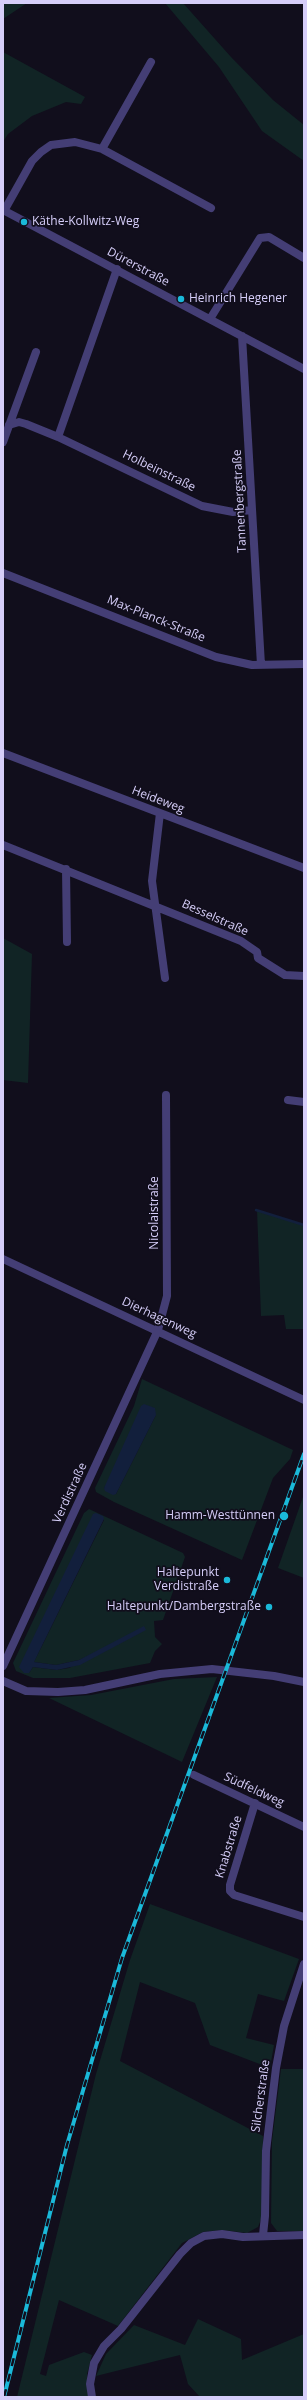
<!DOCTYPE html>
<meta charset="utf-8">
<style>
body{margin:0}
#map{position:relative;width:307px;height:2400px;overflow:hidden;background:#110e1c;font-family:"Open Sans",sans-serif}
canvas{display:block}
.frame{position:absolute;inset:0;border:4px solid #d6cef9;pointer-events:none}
</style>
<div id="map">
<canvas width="307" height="2400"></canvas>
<div class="frame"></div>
</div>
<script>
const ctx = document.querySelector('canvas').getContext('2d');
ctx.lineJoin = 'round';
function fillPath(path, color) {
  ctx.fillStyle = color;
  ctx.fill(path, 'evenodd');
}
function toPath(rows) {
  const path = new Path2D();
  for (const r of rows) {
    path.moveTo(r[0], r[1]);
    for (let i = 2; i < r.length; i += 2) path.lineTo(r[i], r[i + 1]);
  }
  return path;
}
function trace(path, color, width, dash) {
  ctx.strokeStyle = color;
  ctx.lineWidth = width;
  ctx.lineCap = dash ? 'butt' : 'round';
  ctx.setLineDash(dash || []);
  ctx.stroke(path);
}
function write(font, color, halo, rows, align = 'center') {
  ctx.font = font + ' "Open Sans",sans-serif';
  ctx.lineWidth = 3.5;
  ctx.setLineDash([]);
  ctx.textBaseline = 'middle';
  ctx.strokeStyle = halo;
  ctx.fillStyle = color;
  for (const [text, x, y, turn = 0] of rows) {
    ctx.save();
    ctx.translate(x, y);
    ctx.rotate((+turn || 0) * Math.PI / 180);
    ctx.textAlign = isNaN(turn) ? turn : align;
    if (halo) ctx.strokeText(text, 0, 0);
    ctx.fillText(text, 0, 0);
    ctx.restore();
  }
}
const green = toPath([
 [3,3,27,3,3,19],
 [165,3,183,3,231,57,273,100,304,125,304,161,262,131,219,67],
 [3,52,85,97,81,104,66,102,32,116,8,134,3,142],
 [3,938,32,954,28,1083,3,1080],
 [257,1210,304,1225,304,1329,286,1329,284,1315,261,1316],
 [142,1379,293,1450,290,1459,273,1478,242,1560,114,1502,96,1492,95,1488,134,1406],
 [156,1415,116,1494,104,1488],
 [303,1497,304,1497,304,1578,278,1568],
 [89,1509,183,1553,185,1557,163,1620,154,1621,155,1637,162,1644,155,1651,150,1663,70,1678,33,1678,16,1671,13,1663,84,1513],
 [100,1515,104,1520,34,1662,56,1665,79,1660,95,1653,69,1668,57,1670,33,1667,29,1673],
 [217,1677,182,1762,49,1698,91,1695,174,1679],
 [150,1904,299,1959,284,2001,258,1994,246,2038,274,2045,270,2068,210,2045,195,2003,140,1982,120,2061,263,2136,262,2217,258,2227,247,2233,222,2230,203,2232,182,2243,118,2326,59,2300,40,2374,46,2376,49,2365,84,2352,92,2355,87,2374,90,2397,17,2397,96,2074,130,1960],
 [281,2069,304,2069,304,2231,277,2231,271,2223,272,2141],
 [198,2319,241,2339,242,2360,304,2334,304,2397,200,2397,188,2384,180,2355,96,2376,106,2354,134,2325,185,2345]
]);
const water = toPath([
 [144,1404,155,1408,156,1415,116,1494,113,1495,105,1491,104,1488,141,1406],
 [96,1513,103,1516,104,1519,34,1662,56,1665,79,1660,144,1626,146,1630,80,1665,57,1670,33,1667,29,1673,24,1673,19,1667,93,1514]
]);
const stream = toPath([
 [256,1210,304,1225]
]);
const street = toPath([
 [102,149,151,62],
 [3,210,304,369],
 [4,211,32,161,41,152,51,145,75,142,102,149,211,208],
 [210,319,260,238,269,237,304,258],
 [242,336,261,665],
 [9,425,19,422,26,424,58,437,202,506,233,512,252,510],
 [58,437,117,269],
 [3,442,36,352],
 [3,573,216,657,252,665,304,664],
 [3,753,304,868],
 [160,813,152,881,165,978],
 [3,845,241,941,257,952,258,958,285,975,304,976],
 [66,869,67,942],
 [288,1100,304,1102],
 [3,1259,304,1400],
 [3,1666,158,1330,167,1296,166,1095],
 [3,1681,26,1691,58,1692,85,1690,160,1674,212,1669,274,1676,304,1682],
 [194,1775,304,1827],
 [255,1803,230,1885,230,1891,234,1895,304,1917],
 [263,2235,265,2216,266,2151,276,2068,284,2026,304,1964],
 [92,2397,90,2384,94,2363,104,2346,121,2329,180,2254,191,2243,204,2236,222,2234,243,2237,304,2235]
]);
const rail = toPath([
 [4,2397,67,2145,122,1958,304,1454]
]);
const markers = [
 [24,222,4,"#1ab9d9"],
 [181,299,4,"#1ab9d9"],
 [284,1516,5,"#1ab9d9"],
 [227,1580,4,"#1ab9d9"],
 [269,1607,4,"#1ab9d9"]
];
const poiNames = [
 ["Käthe-Kollwitz-Weg",32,222,"left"],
 ["Heinrich Hegener",189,299,"left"],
 ["Hamm-Westtünnen",275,1516],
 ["Haltepunkt",219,1573],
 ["Verdistraße",219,1587],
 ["Haltepunkt/Dambergstraße",261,1607]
];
const streetNames = [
 ["Dürerstraße",138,267,28],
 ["Holbeinstraße",159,471,26],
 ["Tannenbergstraße",240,501,-93],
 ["Max-Planck-Straße",156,619,22],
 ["Heideweg",158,800,21],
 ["Besselstraße",215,918,24],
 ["Nicolaistraße",155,1213,-90],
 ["Dierhagenweg",159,1318,25],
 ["Verdistraße",70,1493,-65],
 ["Südfeldweg",254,1790,25],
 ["Knabstraße",229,1847,-73],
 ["Silcherstraße",261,2096,-82]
];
fillPath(green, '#112425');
fillPath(water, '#121f3c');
trace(stream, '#121f3c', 2.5);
trace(street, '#443e75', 8);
trace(rail, '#1ab9d9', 4);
trace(rail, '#110e1c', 2.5, [8]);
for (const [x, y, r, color] of markers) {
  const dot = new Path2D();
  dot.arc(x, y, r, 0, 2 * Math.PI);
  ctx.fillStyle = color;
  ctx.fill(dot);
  trace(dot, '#110e1c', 1.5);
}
write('12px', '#d6cef9', '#110e1c', poiNames, 'right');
write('12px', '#d6cef9', '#110e1c', streetNames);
</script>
